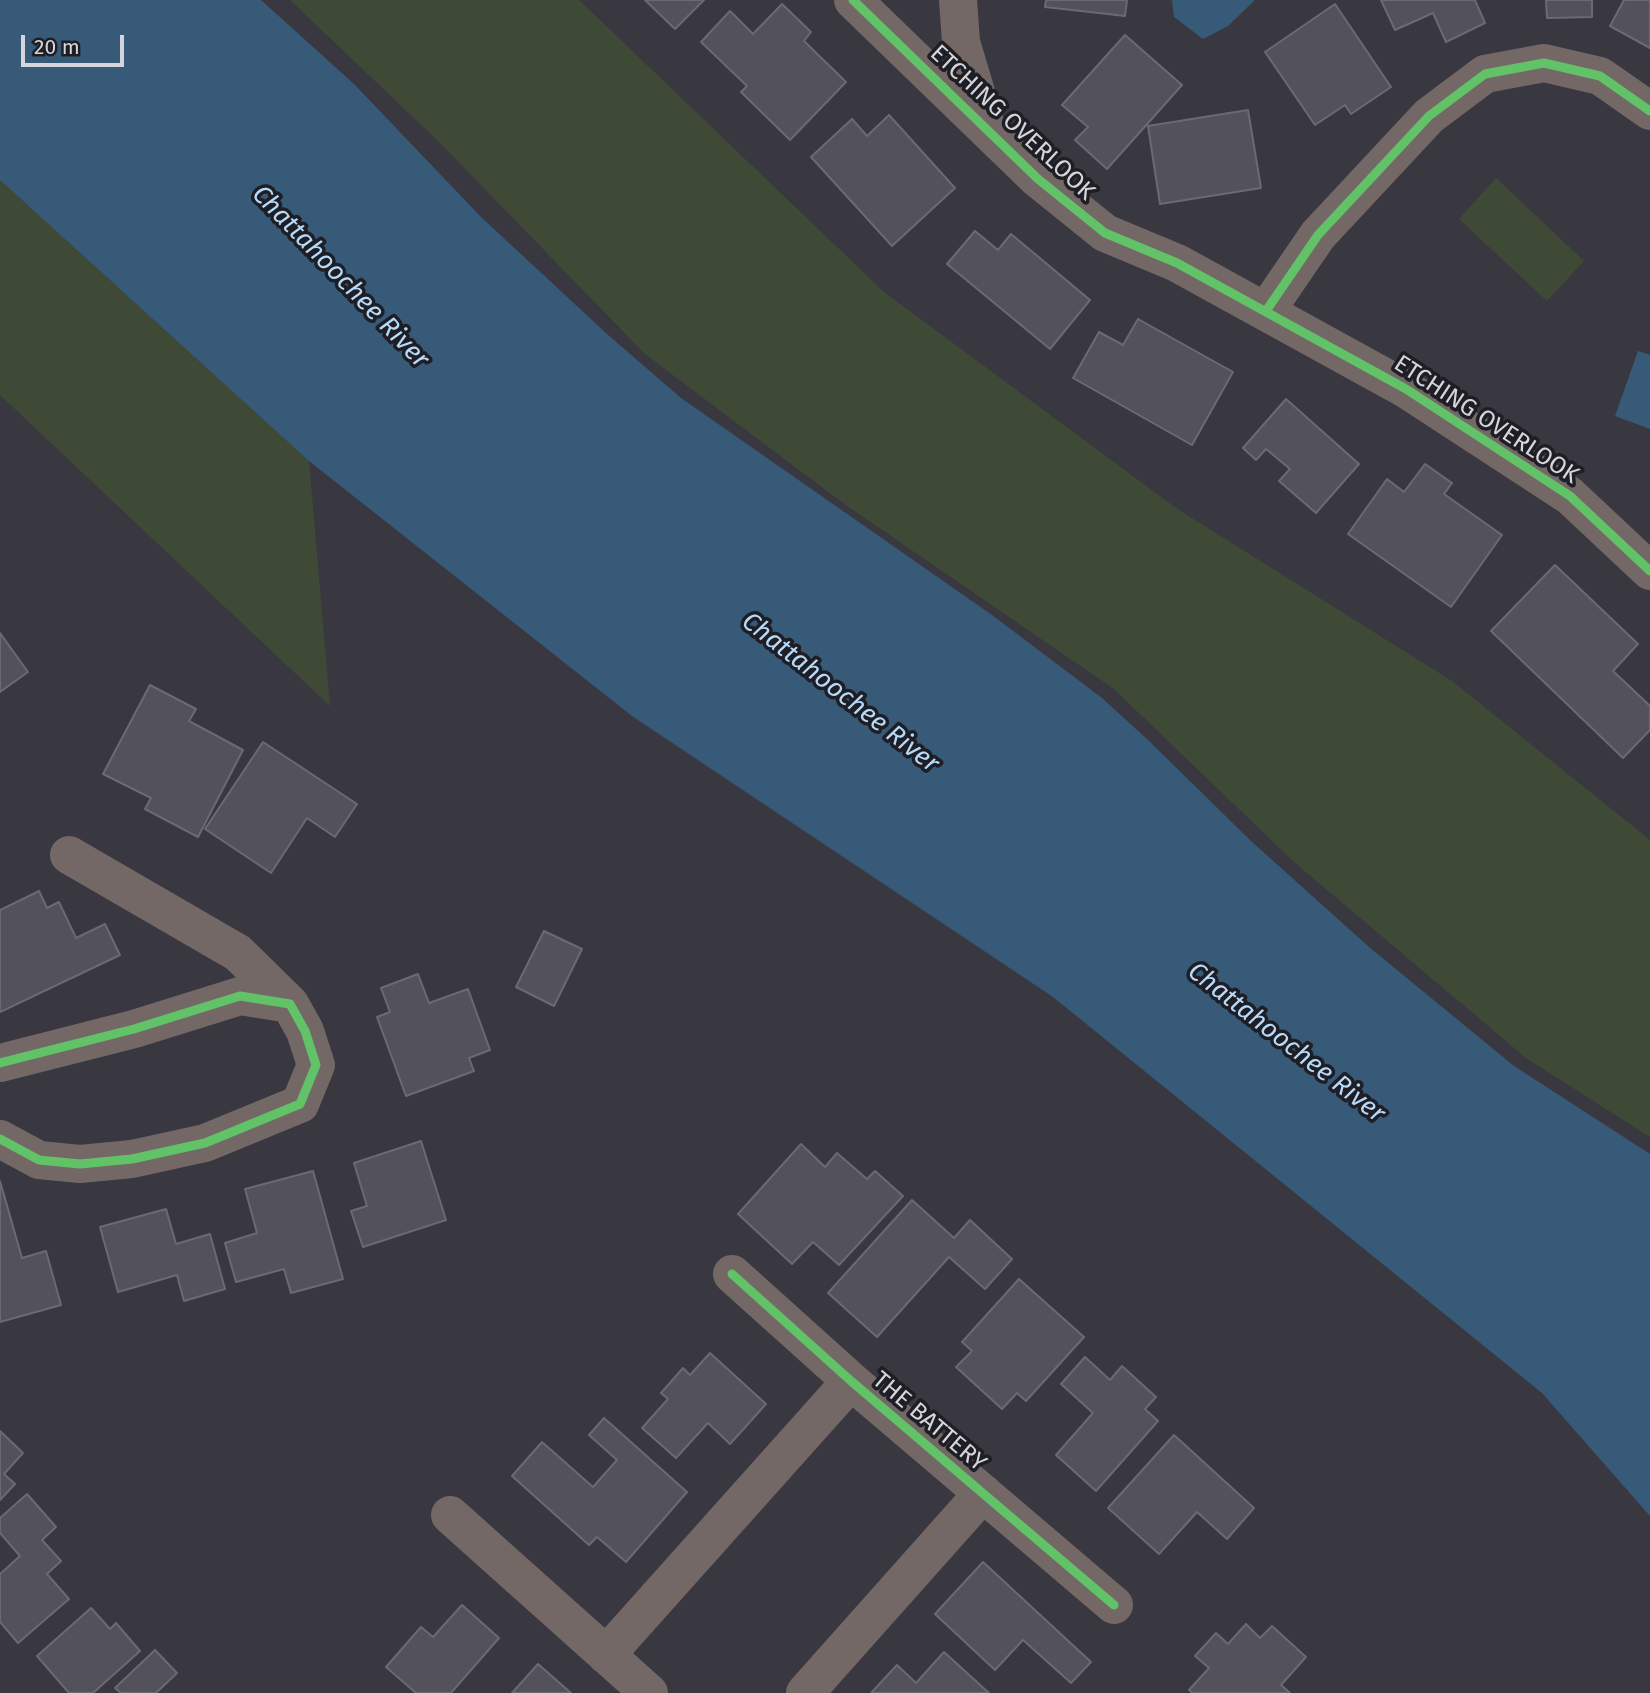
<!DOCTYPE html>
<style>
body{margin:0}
#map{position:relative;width:1650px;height:1693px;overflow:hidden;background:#393840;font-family:"Fira Sans",sans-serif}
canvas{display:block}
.scale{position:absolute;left:21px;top:35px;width:103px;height:32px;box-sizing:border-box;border:4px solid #d5d5dd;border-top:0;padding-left:9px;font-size:21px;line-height:24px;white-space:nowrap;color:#d5d5dd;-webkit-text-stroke:5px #1e1e24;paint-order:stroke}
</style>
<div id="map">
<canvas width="1650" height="1693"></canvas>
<div class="scale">20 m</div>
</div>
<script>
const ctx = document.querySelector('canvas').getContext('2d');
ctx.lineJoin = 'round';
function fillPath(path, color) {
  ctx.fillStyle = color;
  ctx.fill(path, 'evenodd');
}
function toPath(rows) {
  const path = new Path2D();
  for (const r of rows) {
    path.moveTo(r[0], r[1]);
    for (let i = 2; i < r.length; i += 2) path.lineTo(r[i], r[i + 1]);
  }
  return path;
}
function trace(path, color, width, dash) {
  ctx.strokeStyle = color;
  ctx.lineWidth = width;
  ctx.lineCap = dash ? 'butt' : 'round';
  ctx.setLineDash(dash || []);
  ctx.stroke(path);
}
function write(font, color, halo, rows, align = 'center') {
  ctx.font = font + ' "Fira Sans",sans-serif';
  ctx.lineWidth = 7;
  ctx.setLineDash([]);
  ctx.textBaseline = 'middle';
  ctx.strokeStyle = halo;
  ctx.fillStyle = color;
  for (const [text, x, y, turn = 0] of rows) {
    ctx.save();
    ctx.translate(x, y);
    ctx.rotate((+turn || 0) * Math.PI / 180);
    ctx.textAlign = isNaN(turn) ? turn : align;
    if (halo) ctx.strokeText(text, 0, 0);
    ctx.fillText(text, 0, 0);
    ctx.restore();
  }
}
const green = toPath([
 [290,0,579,0,884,292,1176,508,1452,681,1650,840,1650,1137,1526,1058,1294,862,1114,689,843,503,645,354,438,141],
 [1496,178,1584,261,1547,301,1459,219],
 [0,180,309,461,330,706,0,395]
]);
const water = toPath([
 [0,0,261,0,354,84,481,217,607,334,681,398,992,615,1102,698,1148,740,1251,841,1369,947,1514,1066,1650,1154,1650,1516,1542,1393,1053,997,632,716,309,461,0,180],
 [1172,0,1255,0,1228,26,1203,39,1174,17],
 [1638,351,1650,355,1650,429,1615,416]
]);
const building = toPath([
 [645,0,704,0,675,29,645,0],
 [1046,0,1127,0,1125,16,1045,7,1046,0],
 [1381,0,1475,0,1485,23,1446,42,1433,13,1395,30,1381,0],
 [1546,0,1592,0,1592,17,1547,18,1546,0],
 [1624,0,1650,0,1650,48,1610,26,1624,0],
 [782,4,811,32,804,41,846,82,790,140,741,92,747,86,701,42,730,11,753,34,782,4],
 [1335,4,1391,87,1351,114,1345,105,1315,125,1265,52,1335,4],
 [1125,35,1182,85,1107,169,1075,140,1088,127,1062,105,1125,35],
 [1248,110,1261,188,1160,204,1148,126,1248,110],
 [889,115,955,188,892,246,811,157,852,119,867,136,889,115],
 [975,231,998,250,1011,234,1090,300,1050,349,947,264,975,231],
 [1138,319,1233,372,1192,445,1073,378,1099,332,1123,345,1138,319],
 [1286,399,1359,464,1316,513,1279,481,1290,469,1266,449,1256,460,1243,448,1286,399],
 [1425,464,1452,483,1444,494,1502,535,1451,607,1348,534,1387,479,1404,492,1425,464],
 [1555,565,1638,644,1613,671,1650,706,1650,730,1623,758,1491,631,1555,565],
 [0,633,28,672,0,692,0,633],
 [150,685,196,709,189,721,243,750,198,837,145,809,151,798,103,774,150,685],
 [263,742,357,804,335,837,307,818,271,873,205,829,263,742],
 [39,891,47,908,59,902,76,938,105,924,120,955,0,1012,0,910,39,891],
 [544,931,582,949,554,1006,516,987,544,931],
 [418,974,429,1003,468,989,490,1050,469,1058,474,1071,406,1096,377,1017,390,1012,381,988,418,974],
 [421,1141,446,1220,363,1247,351,1211,367,1206,354,1163,421,1141],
 [801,1144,825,1167,837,1153,867,1179,875,1171,903,1196,839,1265,813,1242,792,1264,738,1214,801,1144],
 [313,1171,343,1279,291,1293,284,1269,236,1282,225,1243,257,1233,245,1189,313,1171],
 [0,1181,22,1258,46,1251,61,1305,0,1322,0,1181],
 [912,1200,954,1238,970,1220,1012,1259,985,1289,949,1257,877,1337,828,1293,912,1200],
 [166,1209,176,1244,210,1234,225,1289,184,1301,177,1275,118,1292,100,1227,166,1209],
 [1019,1279,1084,1337,1026,1401,1017,1393,1002,1409,956,1367,972,1351,962,1342,1019,1279],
 [710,1353,766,1404,730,1444,708,1423,676,1458,642,1428,668,1399,661,1393,683,1368,690,1375,710,1353],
 [1085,1357,1110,1380,1122,1366,1156,1397,1145,1409,1158,1421,1096,1491,1056,1455,1093,1413,1061,1384,1085,1357],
 [604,1418,687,1492,626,1562,597,1537,589,1545,512,1476,542,1442,593,1487,617,1460,589,1435,604,1418],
 [0,1431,23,1453,4,1474,15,1484,0,1500,0,1431],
 [1174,1435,1254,1508,1227,1539,1197,1512,1159,1554,1108,1508,1174,1435],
 [27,1494,56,1527,42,1540,61,1561,47,1574,69,1599,18,1643,0,1622,0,1574,20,1556,0,1533,0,1518,27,1494],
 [983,1562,1091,1662,1071,1683,1023,1640,995,1670,935,1614,983,1562],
 [462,1605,499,1638,451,1693,416,1693,386,1667,421,1627,433,1637,462,1605],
 [91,1608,110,1629,116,1623,140,1651,93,1693,69,1693,37,1656,91,1608],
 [1246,1624,1260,1638,1272,1626,1306,1657,1281,1685,1290,1693,1193,1693,1189,1690,1209,1668,1195,1656,1216,1633,1228,1644,1246,1624],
 [155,1650,177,1673,156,1693,121,1693,115,1688,155,1650],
 [944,1652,989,1693,871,1693,897,1665,916,1683,944,1652],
 [538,1664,571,1693,512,1693,538,1664]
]);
const minor = toPath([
 [853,0,1038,179,1105,233,1177,263,1406,389,1570,496,1650,571],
 [958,0,961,42,986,126],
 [1266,311,1318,235,1429,116,1485,74,1544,63,1600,76,1650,111],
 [69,855,238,953,290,1004],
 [0,1063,134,1029,240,996,290,1004,305,1031,316,1065,300,1104,205,1143,132,1159,80,1164,39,1160,0,1139],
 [732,1274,851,1381,1114,1605],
 [450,1515,649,1693],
 [606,1655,851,1381],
 [805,1693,983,1493]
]);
const cycleway = toPath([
 [853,0,1038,179,1105,233,1177,263,1406,389,1570,496,1650,571],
 [1266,311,1318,235,1429,116,1485,74,1544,63,1600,76,1650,111],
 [0,1063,134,1029,240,996,290,1004,305,1031,316,1065,300,1104,205,1143,132,1159,80,1164,39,1160,0,1139],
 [732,1274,851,1381,1114,1605]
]);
const streetNames = [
 ["ETCHING OVERLOOK",1012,123,43],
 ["ETCHING OVERLOOK",1486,420,33],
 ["THE BATTERY",929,1422,40]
];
const waterNames = [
 ["Chattahoochee River",340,277,46],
 ["Chattahoochee River",840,693,38],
 ["Chattahoochee River",1286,1043,38]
];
fillPath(green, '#3f4a36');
fillPath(water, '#375a78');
fillPath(building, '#52515c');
trace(building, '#6a6a71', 2);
trace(minor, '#746867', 38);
trace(cycleway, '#61c268', 9);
write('24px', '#d5d5dd', '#1e1e24', streetNames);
write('italic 26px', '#b5dafa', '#1e1e24', waterNames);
</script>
